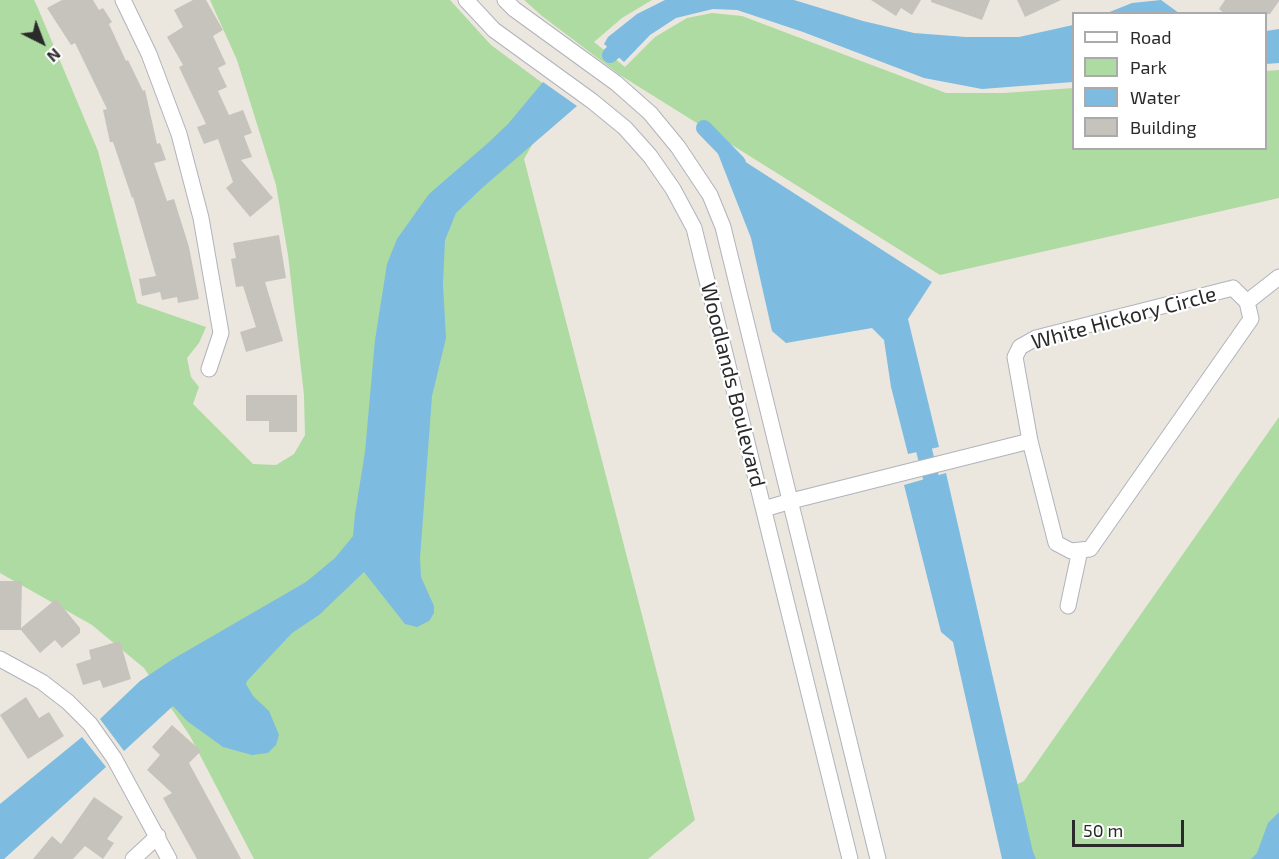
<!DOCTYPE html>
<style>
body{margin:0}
#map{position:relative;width:1279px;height:859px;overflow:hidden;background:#ebe7de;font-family:"Exo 2",sans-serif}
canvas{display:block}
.legend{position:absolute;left:1072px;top:12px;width:195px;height:138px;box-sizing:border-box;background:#fff;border:2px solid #aaa;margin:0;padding:8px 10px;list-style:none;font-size:18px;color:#2a2a2a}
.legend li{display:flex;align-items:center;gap:12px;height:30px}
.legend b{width:30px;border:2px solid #aaa}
.north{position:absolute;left:12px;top:12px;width:60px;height:60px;-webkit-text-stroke:4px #fff;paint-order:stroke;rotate:138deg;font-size:16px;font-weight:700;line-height:24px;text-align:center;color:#2a2a2a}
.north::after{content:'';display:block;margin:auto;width:21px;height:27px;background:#2a2a2a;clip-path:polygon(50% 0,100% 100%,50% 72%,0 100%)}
.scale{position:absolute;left:1072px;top:820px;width:112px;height:27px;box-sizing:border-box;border:3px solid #2a2a2a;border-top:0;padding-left:8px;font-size:18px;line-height:21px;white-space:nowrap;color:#2a2a2a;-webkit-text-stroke:4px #fff;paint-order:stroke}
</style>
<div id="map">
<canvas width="1279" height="859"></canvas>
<ul class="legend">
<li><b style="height:8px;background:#fff"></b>Road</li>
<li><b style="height:16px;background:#aedba1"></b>Park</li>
<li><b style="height:16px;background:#7dbbe1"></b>Water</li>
<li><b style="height:16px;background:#c6c3bd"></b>Building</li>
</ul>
<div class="north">N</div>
<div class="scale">50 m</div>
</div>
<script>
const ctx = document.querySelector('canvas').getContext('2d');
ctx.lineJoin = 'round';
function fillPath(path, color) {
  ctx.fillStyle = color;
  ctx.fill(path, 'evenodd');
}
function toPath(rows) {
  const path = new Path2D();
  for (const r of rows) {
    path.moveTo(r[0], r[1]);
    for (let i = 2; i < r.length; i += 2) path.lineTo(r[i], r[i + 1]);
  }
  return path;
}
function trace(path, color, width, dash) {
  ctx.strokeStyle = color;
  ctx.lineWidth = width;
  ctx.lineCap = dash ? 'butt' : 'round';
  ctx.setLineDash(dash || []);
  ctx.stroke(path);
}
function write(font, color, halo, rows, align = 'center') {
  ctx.font = font + ' "Exo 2",sans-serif';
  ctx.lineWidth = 4.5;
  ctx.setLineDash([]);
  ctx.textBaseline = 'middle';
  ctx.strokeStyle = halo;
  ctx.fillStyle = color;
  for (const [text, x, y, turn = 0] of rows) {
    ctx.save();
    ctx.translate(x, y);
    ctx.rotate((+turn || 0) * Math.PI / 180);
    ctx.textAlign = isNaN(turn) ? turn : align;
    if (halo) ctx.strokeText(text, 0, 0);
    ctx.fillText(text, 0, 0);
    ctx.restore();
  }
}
const green = toPath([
 [0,0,34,0,37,6,98,151,137,303,206,327,199,343,187,358,191,377,199,387,193,404,253,464,276,465,294,454,305,435,304,395,288,255,276,185,237,60,210,0,450,0,491,45,560,96,524,159,695,820,648,859,254,859,190,736,144,668,92,625,0,573],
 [524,0,652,0,622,18,594,42,625,67,655,37,687,18,712,13,742,16,946,93,1004,93,1073,88,1074,148,1266,148,1266,71,1279,70,1279,198,940,275,620,75,542,16],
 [1279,417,1279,859,1021,859,1008,789,1024,781]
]);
const water = toPath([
 [665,0,794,0,863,21,914,33,966,37,1019,37,1073,25,1073,82,982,89,924,78,803,32,737,10,713,9,676,18,650,35,624,62,604,44,608,37,637,14],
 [1161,0,1179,13,1107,13,1132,3],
 [1279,29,1279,63,1266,64,1266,31],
 [543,82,577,106,482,188,456,213,445,240,443,284,446,338,432,396,420,558,421,577,434,606,434,613,429,621,417,627,405,624,364,572,319,615,292,633,247,681,246,684,253,696,269,711,279,735,276,745,268,753,252,755,223,747,187,721,173,706,124,751,100,719,140,681,173,659,306,582,335,558,353,536,355,514,365,452,375,340,387,264,397,239,429,194,488,143,508,124],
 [713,141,932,282,908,319,939,447,908,454,891,387,884,340,872,328,786,343,772,331,751,238],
 [946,473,1033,852,1036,859,1002,859,953,642,941,632,904,485],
 [82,737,106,767,4,859,0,859,0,804],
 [1279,812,1279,859,1251,859,1257,853,1268,823]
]);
const canal = toPath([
 [610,55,630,37],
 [704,128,738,163],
 [919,430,936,498]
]);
const building = toPath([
 [62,0,93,0,99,10,103,8,112,22,109,24,126,61,128,60,143,91,145,90,157,144,160,143,166,160,154,163,167,201,174,199,189,247,199,299,178,303,177,297,162,300,160,292,142,296,139,279,156,276,133,197,132,198,113,142,110,142,103,110,107,109,75,43,71,45,47,8],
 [193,0,206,0,223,30,213,36,226,64,218,68,227,87,218,91,229,115,243,110,252,133,244,136,252,157,241,160,273,198,250,217,226,188,233,182,218,139,204,144,197,127,206,124,179,67,183,65,167,37,183,27,174,10],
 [871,0,921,0,912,15,901,8,896,16],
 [931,0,990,0,982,20,931,2],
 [1017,0,1061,0,1025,17],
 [1225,0,1279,0,1279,1,1270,14,1225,14,1219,9],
 [279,235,286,278,265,282,283,341,246,352,240,332,256,327,243,286,236,287,231,259,236,258,233,243],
 [246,395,297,395,297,432,269,432,269,421,246,421],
 [0,581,22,581,21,628,56,599,80,628,80,633,62,648,55,640,40,653,21,630,0,630],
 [120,641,131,679,103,688,100,680,83,685,76,664,91,659,89,650],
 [26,697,39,718,49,712,64,736,28,759,0,715],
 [172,725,201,751,189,763,241,859,197,859,163,798,172,793,147,770,160,755,152,747],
 [94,797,123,817,107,839,114,843,103,859,85,846,73,859,33,859,52,836,61,844]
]);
const minor = toPath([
 [123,0,149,54,179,134,201,218,221,333,209,369],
 [466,0,494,30,592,101,625,128,650,156,673,189,694,228,850,859],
 [505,0,514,9,616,83,650,113,678,147,710,195,723,227,878,859],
 [1233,288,1247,302,1251,319,1090,549,1071,551,1056,543,1030,441,1015,357,1020,347,1036,338,1233,288],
 [1247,302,1279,277],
 [764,509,791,501,1030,441],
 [1068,606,1080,550],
 [0,659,42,682,68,702,90,724,114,758,169,859],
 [133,859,158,836]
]);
const streetNames = [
 ["White Hickory Circle",1124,318,-15],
 ["Woodlands Boulevard",733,385,76]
];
fillPath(green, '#aedba1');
fillPath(water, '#7dbbe1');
trace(canal, '#7dbbe1', 16);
fillPath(building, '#c6c3bd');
trace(minor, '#b1b3bc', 17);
trace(minor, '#fff', 15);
write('21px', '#2a2a2a', '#fff', streetNames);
</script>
